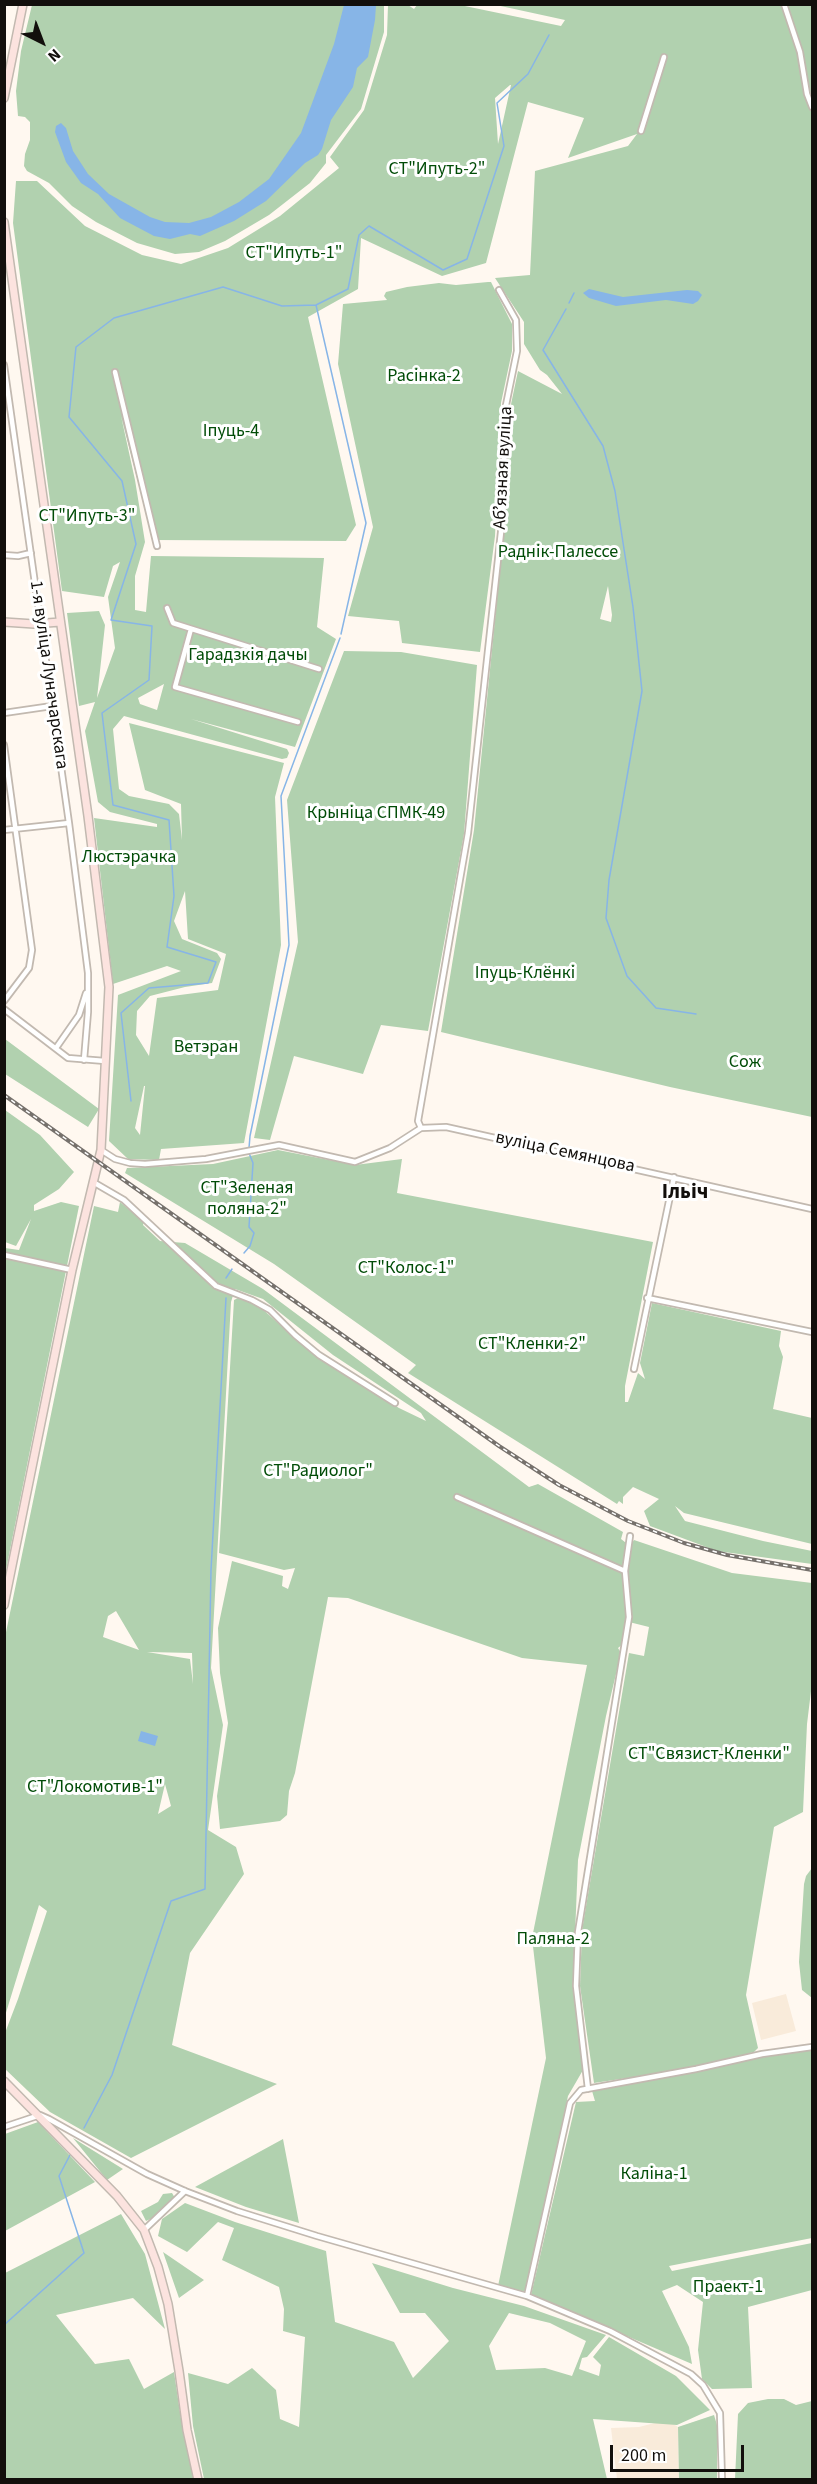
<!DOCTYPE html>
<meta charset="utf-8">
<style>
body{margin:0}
#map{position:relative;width:817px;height:2484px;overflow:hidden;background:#fff8f0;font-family:"Source Sans 3",sans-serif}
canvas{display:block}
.frame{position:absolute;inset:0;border:6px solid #120f0c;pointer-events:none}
.north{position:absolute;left:12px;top:12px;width:60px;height:60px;-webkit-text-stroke:4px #fff;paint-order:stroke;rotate:138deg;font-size:16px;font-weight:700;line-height:24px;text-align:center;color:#120f0c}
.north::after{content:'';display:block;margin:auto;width:21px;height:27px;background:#120f0c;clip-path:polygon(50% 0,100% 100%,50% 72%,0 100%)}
.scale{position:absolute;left:610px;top:2445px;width:134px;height:27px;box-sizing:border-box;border:3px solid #120f0c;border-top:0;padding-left:8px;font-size:18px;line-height:21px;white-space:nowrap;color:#120f0c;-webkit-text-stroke:4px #fff;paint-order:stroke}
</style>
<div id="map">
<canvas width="817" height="2484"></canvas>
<div class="frame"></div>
<div class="north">N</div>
<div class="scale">200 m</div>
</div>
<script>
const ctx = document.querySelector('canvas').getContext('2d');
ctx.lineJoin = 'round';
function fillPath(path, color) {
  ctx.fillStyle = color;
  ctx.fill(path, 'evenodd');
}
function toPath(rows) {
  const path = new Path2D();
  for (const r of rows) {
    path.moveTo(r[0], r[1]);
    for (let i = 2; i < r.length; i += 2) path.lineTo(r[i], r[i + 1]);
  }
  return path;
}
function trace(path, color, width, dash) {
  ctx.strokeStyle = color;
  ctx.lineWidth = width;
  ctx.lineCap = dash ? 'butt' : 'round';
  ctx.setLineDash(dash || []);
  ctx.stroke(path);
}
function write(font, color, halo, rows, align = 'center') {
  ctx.font = font + ' "Source Sans 3",sans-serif';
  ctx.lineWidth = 6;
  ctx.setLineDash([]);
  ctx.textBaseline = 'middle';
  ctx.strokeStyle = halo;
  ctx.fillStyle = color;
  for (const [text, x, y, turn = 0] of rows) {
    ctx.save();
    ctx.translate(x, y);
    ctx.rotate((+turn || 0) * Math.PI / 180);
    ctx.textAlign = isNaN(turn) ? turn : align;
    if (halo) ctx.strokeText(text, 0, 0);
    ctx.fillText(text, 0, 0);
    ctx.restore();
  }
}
const built = toPath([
 [786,1994,796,2031,761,2040,752,2003],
 [667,2420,678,2427,679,2479,617,2479,611,2428,639,2427]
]);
const green = toPath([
 [32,5,384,5,384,32,361,109,326,155,326,163,310,183,269,215,225,241,199,252,175,254,137,243,96,222,72,206,49,183,27,171,24,166,25,154,30,140,30,122,25,117,18,116,16,91,21,51],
 [388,5,408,5,414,9,417,5,460,5,561,26,565,20,496,5,812,5,812,1117,670,1087,441,1032,474,830,501,559,510,409,518,371,562,394,547,375,540,370,524,344,524,322,495,278,530,275,535,171,628,146,637,134,568,158,584,118,528,102,486,263,442,276,361,238,358,289,308,317,356,525,346,541,153,540,121,416,135,480,145,542,135,576,135,610,146,612,151,556,324,558,317,627,336,639,295,747,191,719,287,749,289,753,287,758,282,759,124,716,113,729,119,789,129,796,169,804,179,814,182,840,181,804,145,790,129,723,284,763,275,797,281,945,244,1143,161,1149,159,1160,128,1159,109,1141,118,995,181,971,167,966,113,984,94,818,157,827,157,824,110,812,98,802,85,731,95,702,79,706,67,613,99,611,105,625,97,698,115,648,108,597,120,562,113,566,104,597,62,591,13,223,16,181,37,181,85,226,142,255,181,264,228,248,280,216,339,168,330,157,364,110,387,35],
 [510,85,511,85,498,144,495,98],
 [608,586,612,615,611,622,600,619],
 [164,684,157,710,140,704,138,698],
 [185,891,188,939,226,954,218,990,157,998,149,1056,136,1035,137,1011,150,996,185,987,212,983,221,959,217,953,182,939,174,921],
 [144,1086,145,1086,140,1135,135,1128],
 [488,282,491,282,512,324,512,351,501,403,495,536,480,652,402,643,399,621,348,616,373,527,338,364,343,304,387,300,384,296,386,292,407,287,439,283,456,285],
 [344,651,401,652,477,665,464,834,428,1031,381,1025,363,1074,294,1056,270,1140,254,1138,298,942,287,800],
 [5,1039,99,1109,88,1127,5,1074],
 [5,1110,40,1135,74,1172,59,1189,34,1205,34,1211,61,1202,79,1206,5,1575,5,1248,19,1250,31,1219,16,1246,5,1242],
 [278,1150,355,1165,402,1159,397,1193,653,1242,625,1386,625,1402,628,1402,638,1373,645,1379,640,1363,652,1303,781,1331,779,1346,783,1357,773,1409,812,1418,812,1544,684,1513,675,1506,685,1521,763,1541,812,1551,812,1564,717,1551,650,1526,644,1511,659,1499,633,1487,623,1497,623,1504,619,1501,617,1504,408,1373,416,1365,274,1264,125,1173,127,1168,213,1164],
 [120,1202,144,1222,143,1225,160,1241,185,1243,263,1289,529,1487,538,1484,623,1532,621,1539,630,1546,634,1540,732,1573,812,1583,812,1683,807,1724,803,1812,774,1827,746,1995,758,2048,754,2052,694,2068,594,2083,580,1986,582,1930,629,1653,644,1656,649,1627,625,1621,623,1644,618,1648,621,1653,606,1716,578,1860,573,1985,583,2070,568,2096,526,2292,498,2286,546,2058,532,1938,587,1665,522,1658,348,1598,328,1597,295,1773,289,1791,287,1815,280,1821,220,1829,217,1796,228,1723,220,1673,218,1628,232,1561,283,1576,282,1586,288,1589,295,1568,284,1570,219,1553,234,1300,238,1298,259,1306,315,1356,399,1408,426,1421,421,1413,333,1355,263,1299,235,1289,231,1302,211,1668,223,1725,208,1830,236,1847,244,1874,190,1953,172,2045,277,2084,131,2158,50,2112,4,2068,5,2033,18,1999,47,1911,39,1905,5,2016,5,1637,94,1206,118,1212],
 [116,1611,139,1650,103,1637,108,1616],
 [147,1652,192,1653,193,1684,190,1659],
 [165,1784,171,1806,158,1814],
 [812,1868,812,1998,802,1990,799,1962,804,1884,806,1876],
 [812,2050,812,2238,669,2266,672,2271,812,2243,812,2290,748,2307,752,2388,712,2389,702,2379,698,2350,703,2302,677,2285,662,2291,689,2347,692,2364,531,2295,576,2102,595,2101,592,2091,765,2057],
 [38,2122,95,2182,5,2231,5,2134],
 [73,2138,123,2169,107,2180],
 [283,2139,299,2223,246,2207,195,2187],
 [172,2193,175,2198,159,2215,146,2221,141,2211,158,2202,163,2194],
 [185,2203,235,2222,326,2251,335,2322,394,2342,413,2378,449,2341,425,2313,400,2313,372,2263,453,2288,524,2306,606,2335,587,2357,582,2358,579,2369,599,2376,601,2365,593,2357,609,2337,676,2376,710,2410,677,2425,593,2419,607,2479,204,2479,193,2426,188,2373,228,2384,252,2368,276,2390,280,2419,299,2427,305,2337,283,2331,284,2309,279,2287,222,2260,234,2228,218,2222,187,2252,158,2236,162,2219],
 [509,2313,550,2323,586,2341,572,2376,545,2368,496,2370,489,2346],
 [121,2214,145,2254,165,2329,133,2298,56,2315,95,2364,129,2359,144,2389,174,2372,183,2432,194,2479,5,2479,5,2273],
 [163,2252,204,2280,179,2298],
 [768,2399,784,2399,796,2405,812,2401,812,2479,735,2479,738,2414,748,2403],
 [714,2415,717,2425,717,2479,679,2479,678,2427]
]);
const water = toPath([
 [344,5,376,5,375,20,368,57,357,68,353,87,331,120,322,149,318,155,305,163,266,201,234,221,200,236,190,234,170,239,154,236,120,218,98,194,81,183,66,162,55,132,56,126,61,123,66,128,73,151,88,174,109,194,150,217,165,222,189,223,211,217,239,202,269,179,301,133,334,44],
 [589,289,623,297,687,290,698,291,702,295,698,301,693,304,666,300,616,306,589,298,583,293],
 [141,1731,158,1736,155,1746,138,1741]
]);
const stream = toPath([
 [569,303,574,293],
 [316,305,366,523,341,634],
 [566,309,543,350,603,446,615,491,633,607,642,691,609,880,606,918,627,976,656,1008,696,1014],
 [131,1101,121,1013,149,988,208,983,216,962,167,947,174,896,169,820,113,805,102,713,149,680,152,626,111,620,136,544,122,481,69,417,76,347,114,318,223,287,282,306,316,305,348,289,359,235,369,226,443,270,467,259,504,146,497,103,528,74,549,35],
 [249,1148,250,1136,289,945,281,796,340,638],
 [244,1253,250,1246,254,1233,249,1227,253,1163,249,1153],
 [226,1278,232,1269],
 [84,2128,112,2075,171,1901,205,1889,211,1570,226,1298],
 [4,2325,84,2253,59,2176,70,2155]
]);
const street = toPath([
 [784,4,800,52,807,94,812,107],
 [641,131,664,57],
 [4,365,69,823,88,973,88,1012,84,1060],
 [115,372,157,546],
 [4,555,18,556,31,553],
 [167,608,173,623,319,669],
 [191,629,175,687,298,722],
 [4,713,52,706],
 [4,745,32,950,29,968,4,1001],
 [4,830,69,823],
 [4,1009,68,1058,105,1061],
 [56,1048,79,1015,86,993],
 [421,1128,418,1121,468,833,502,523,506,405,517,351,516,320,499,290],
 [101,1150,115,1159,130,1163,145,1164,206,1159,279,1145,355,1162,390,1148,421,1128,446,1127,812,1209],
 [93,1182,124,1200,216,1286,252,1300,270,1310,295,1335,319,1355,395,1403],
 [4,1255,72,1270],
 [647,1298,812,1332],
 [634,1369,674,1177],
 [457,1497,625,1571],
 [588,2089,576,1986,578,1932,629,1617,625,1571,630,1536],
 [4,2127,40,2115,49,2119,147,2174,185,2191,237,2211,317,2236,527,2296,610,2331,691,2374,703,2385,720,2413,722,2480],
 [144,2230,185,2191],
 [527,2296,570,2103,581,2090,696,2069,762,2054,812,2047]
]);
const secondary = toPath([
 [4,98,23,4],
 [4,222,88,816,109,987,101,1150,72,1270,4,1605],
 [4,622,34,624,60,622],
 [4,2081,117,2196,144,2230,158,2267,168,2304,179,2371,187,2430,198,2480]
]);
const rail = toPath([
 [4,1095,499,1446,559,1485,628,1521,684,1543,727,1555,812,1570]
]);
const parkNames = [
 ["СТ\"Ипуть-2\"",437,170],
 ["СТ\"Ипуть-1\"",294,254],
 ["Расінка-2",424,377],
 ["Іпуць-4",231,432],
 ["СТ\"Ипуть-3\"",87,517],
 ["Раднік-Палессе",558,553],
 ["Гарадзкія дачы",248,656],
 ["Крыніца СПМК-49",376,814],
 ["Люстэрачка",129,858],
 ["Іпуць-Клёнкі",525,974],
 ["Ветэран",206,1048],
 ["Сож",745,1063],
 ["СТ\"Зеленая",247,1189],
 ["поляна-2\"",247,1210],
 ["СТ\"Колос-1\"",406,1269],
 ["СТ\"Кленки-2\"",532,1345],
 ["СТ\"Радиолог\"",318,1472],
 ["СТ\"Связист-Кленки\"",709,1755],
 ["СТ\"Локомотив-1\"",95,1788],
 ["Паляна-2",553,1940],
 ["Каліна-1",654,2175],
 ["Праект-1",728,2288]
];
const streetNames = [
 ["Абʼязная вуліца",504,468,-87],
 ["1-я вуліца Луначарскага",48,675,82],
 ["вуліца Семянцова",565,1153,12]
];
const quarterNames = [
 ["Ільіч",685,1193]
];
fillPath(built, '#f9ebda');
fillPath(green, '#b1d1af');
fillPath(water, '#87b5e7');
trace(stream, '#87b5e7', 1.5);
trace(street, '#c2b9b0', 8);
trace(secondary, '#c2b9b0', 10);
trace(street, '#fff', 4.5);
trace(secondary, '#fce3df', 7);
trace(rail, '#76716c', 4);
trace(rail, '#fff', 1.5, [4.5]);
write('18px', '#014c07', '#fff', parkNames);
write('18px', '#120f0c', '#fff', streetNames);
write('bold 21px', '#120f0c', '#fff', quarterNames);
</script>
